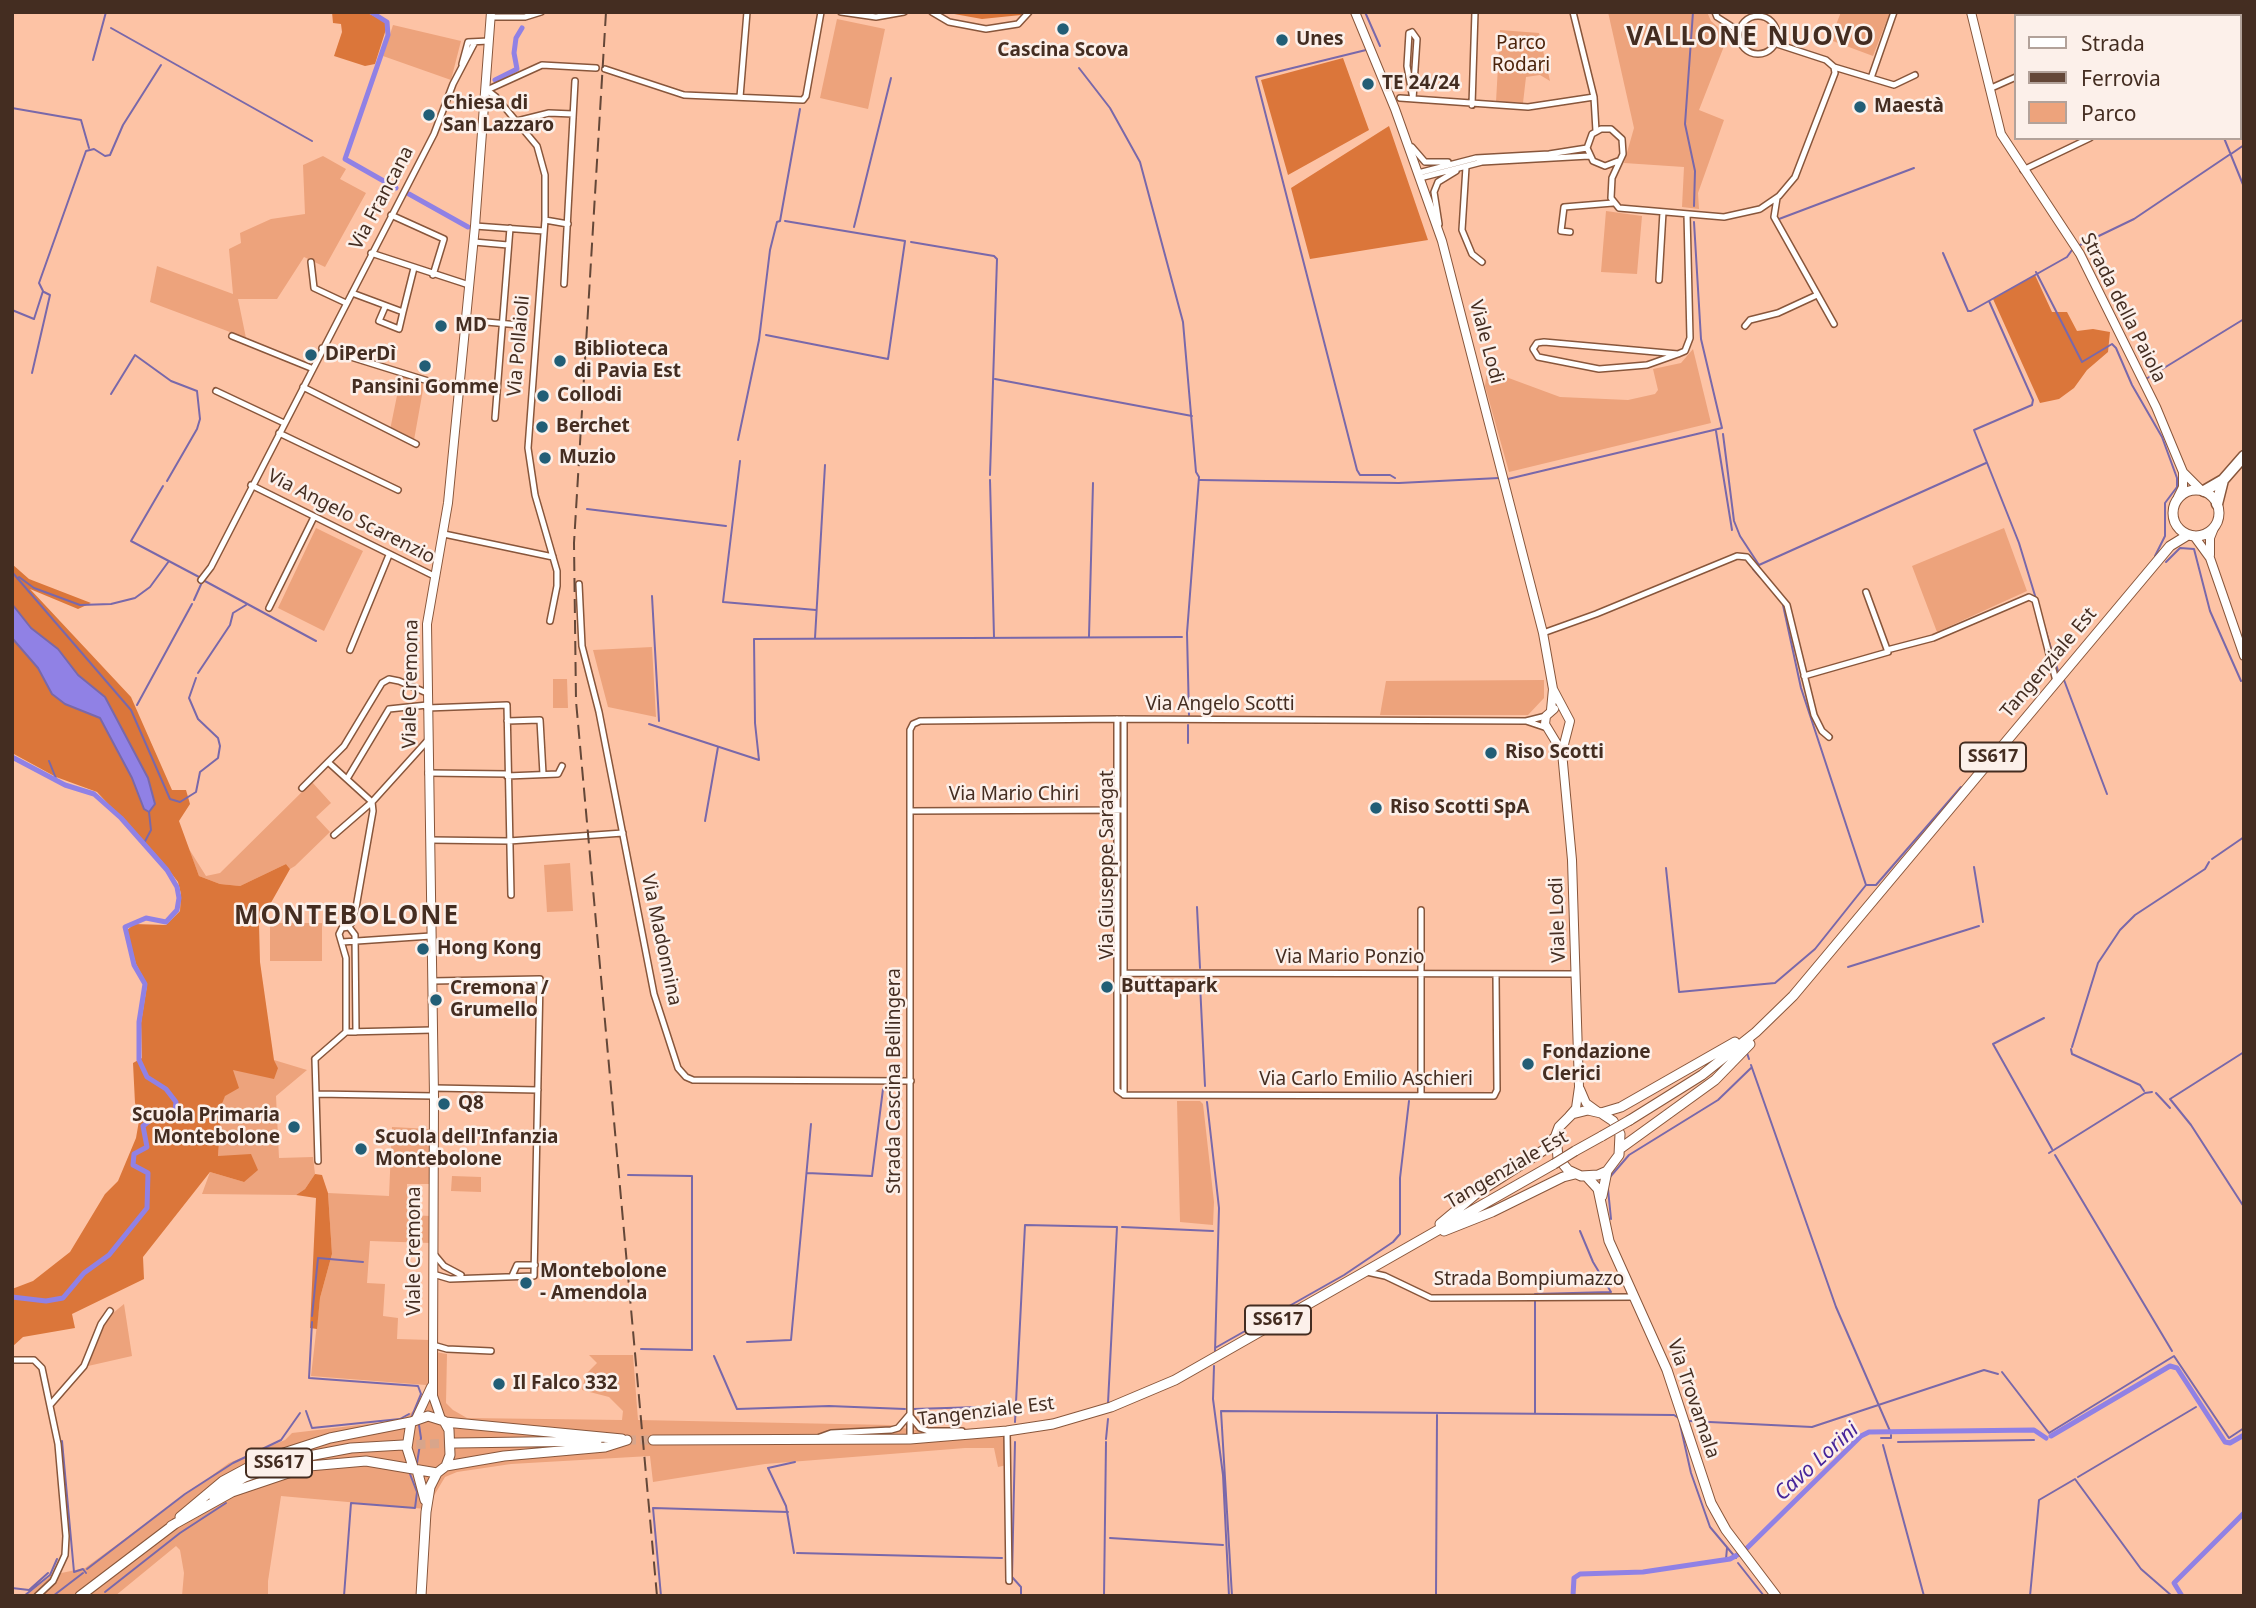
<!DOCTYPE html>
<meta charset="utf-8">
<style>
body{margin:0}
#map{position:relative;width:2256px;height:1608px;overflow:hidden;background:#fdc3a5;font-family:"Noto Sans",sans-serif}
canvas{display:block}
.frame{position:absolute;inset:0;border:14px solid #442d21;pointer-events:none}
.legend{position:absolute;left:2014px;top:14px;width:228px;height:126px;box-sizing:border-box;background:#fcf0ea;border:2px solid #b2a29a;margin:0;padding:9px 12px;list-style:none;font-size:21px;color:#442d21}
.legend li{display:flex;align-items:center;gap:14px;height:35px}
.legend b{width:35px;border:2px solid #b2a29a}
</style>
<div id="map">
<canvas width="2256" height="1608"></canvas>
<div class="frame"></div>
<ul class="legend">
<li><b style="height:9px;background:#fff"></b>Strada</li>
<li><b style="height:9px;background:#644738"></b>Ferrovia</li>
<li><b style="height:19px;background:#eda37c"></b>Parco</li>
</ul>
</div>
<script>
const ctx = document.querySelector('canvas').getContext('2d');
ctx.lineJoin = 'round';
function fillPath(path, color) {
  ctx.fillStyle = color;
  ctx.fill(path, 'evenodd');
}
function toPath(rows) {
  const path = new Path2D();
  for (const r of rows) {
    if (r.length === 3) {
      path.moveTo(r[0] + r[2], r[1]);
      path.arc(r[0], r[1], r[2], 0, 2 * Math.PI);
      continue;
    }
    path.moveTo(r[0], r[1]);
    for (let i = 2; i < r.length; i += 2) path.lineTo(r[i], r[i + 1]);
  }
  return path;
}
function trace(path, color, width, dash) {
  ctx.strokeStyle = color;
  ctx.lineWidth = width;
  ctx.lineCap = dash ? 'butt' : 'round';
  ctx.setLineDash(dash || []);
  ctx.stroke(path);
}
function write(font, color, halo, rows, align = 'center') {
  ctx.font = font + ' "Noto Sans",sans-serif';
  ctx.lineWidth = 5;
  ctx.setLineDash([]);
  ctx.textBaseline = 'middle';
  ctx.strokeStyle = halo;
  ctx.fillStyle = color;
  for (const [text, x, y, turn = 0] of rows) {
    ctx.save();
    ctx.translate(x, y);
    ctx.rotate((+turn || 0) * Math.PI / 180);
    ctx.textAlign = isNaN(turn) ? turn : align;
    if (halo) ctx.strokeText(text, 0, 0);
    ctx.fillText(text, 0, 0);
    ctx.restore();
  }
}
const green = toPath([
 [1608,12,1707,12,1711,21,1728,36,1699,110,1724,120,1698,193,1699,209,1682,207,1684,167,1624,163,1634,128],
 [1841,12,1890,12,1873,56,1830,40],
 [837,19,885,29,868,109,820,98],
 [393,25,461,41,451,80,383,56],
 [1500,30,1539,33,1550,81,1540,75,1526,77,1523,103,1496,102],
 [323,156,346,169,340,179,366,193,325,267,304,257,277,299,238,299,246,338,150,302,157,266,233,294,229,249,241,243,240,233,271,219,305,214,303,165],
 [1606,211,1642,216,1637,274,1601,272],
 [1693,349,1711,423,1509,472,1485,386,1487,370,1560,397,1628,400,1655,394,1658,390,1653,369,1681,363],
 [401,376,424,384,414,440,390,430],
 [316,528,363,551,324,631,278,608],
 [2004,528,2027,591,1937,632,1912,566],
 [652,647,656,717,608,707,593,650],
 [553,679,567,679,568,708,553,708],
 [1544,680,1544,698,1528,715,1380,715,1386,681],
 [312,782,331,803,316,817,330,832,295,866,290,869,286,864,240,886,220,884,199,876,189,849,206,876,220,873],
 [570,863,573,911,547,912,544,865],
 [270,923,322,923,322,961,270,961],
 [274,1060,307,1070,276,1096,279,1158,313,1157,315,1174,305,1189,296,1195,202,1194,210,1172,244,1182,218,1156,222,1104,233,1069,278,1068],
 [1177,1101,1200,1101,1203,1104,1214,1202,1213,1225,1180,1222],
 [392,1127,431,1129,430,1184,407,1184,407,1215,431,1216,431,1243,370,1241,367,1283,385,1284,383,1316,398,1318,397,1339,430,1340,429,1351,447,1354,446,1403,453,1410,467,1418,622,1420,623,1411,609,1397,582,1390,586,1374,597,1363,589,1355,633,1355,638,1420,890,1425,912,1430,1009,1428,1011,1464,998,1467,994,1448,965,1448,765,1464,653,1482,650,1456,511,1464,457,1472,445,1477,426,1509,281,1496,268,1581,268,1596,182,1596,184,1573,180,1550,176,1546,115,1596,25,1596,52,1575,85,1568,229,1463,285,1440,292,1433,402,1420,418,1407,426,1385,311,1376,320,1298,332,1254,328,1193,389,1196],
 [452,1176,481,1177,481,1192,451,1191],
 [124,1304,132,1356,88,1366,107,1318]
]);
const forest = toPath([
 [332,12,365,12,383,20,387,26,375,64,365,66,334,56,342,32,341,24,333,23],
 [943,12,1023,12,1021,15,982,19],
 [1343,58,1369,130,1288,175,1261,80],
 [1389,126,1428,240,1310,259,1291,188],
 [2035,275,2052,312,2067,312,2077,331,2093,329,2110,332,2108,352,2087,370,2074,388,2059,399,2040,403,1993,299],
 [12,564,29,579,91,603,78,609,30,589,131,697,172,790,186,790,190,804,179,821,199,876,220,884,240,886,286,864,290,869,259,924,260,962,274,1060,278,1068,274,1079,233,1070,239,1088,225,1096,222,1104,218,1156,251,1154,258,1170,244,1182,210,1172,143,1257,144,1279,72,1314,75,1328,23,1337,12,1347,12,1289,33,1281,70,1252,105,1194,118,1181,136,1138,140,1115,135,1103,133,1063,142,1058,141,1023,147,985,136,964,126,931,134,924,166,925,180,911,181,894,178,882,161,860,97,792,56,777,12,753],
 [315,1174,322,1175,328,1193,332,1254,320,1298,317,1329,310,1328,316,1198,296,1195,305,1189]
]);
const water = toPath([
 [12,604,31,628,58,649,78,675,105,697,148,778,155,804,149,812,144,809,132,778,100,718,65,704,52,694,38,668,12,638,12,604]
]);
const stream = toPath([
 [1365,12,1380,46],
 [1693,12,1685,124,1695,171,1694,206],
 [111,28,312,141],
 [1366,50,1256,77,1357,470,1360,475,1390,475,1395,478],
 [93,60,106,12],
 [1079,68,1110,108,1140,162,1183,322,1196,472,1199,477,1187,633,1189,716],
 [2240,70,2244,64],
 [12,108,81,120,89,148],
 [2224,138,2244,187],
 [2231,154,2244,145],
 [1779,219,1914,168],
 [854,227,891,78],
 [911,242,994,256,997,259,990,475],
 [2078,246,2134,219,2229,155],
 [1943,253,1968,311,1971,311,2067,257,2072,250],
 [2036,272,2082,362,2112,344,2116,348,2132,385,2162,437,2177,478,2177,487,2165,503,2165,536,2155,556],
 [1989,301,2033,400,2032,405,1974,430,2019,543,2058,671],
 [12,310,34,319,43,291,39,283,86,151,94,149,105,156,110,155,123,125,161,65],
 [766,335,888,359,905,241,785,221],
 [32,373,50,295,44,292],
 [995,379,1192,416],
 [2146,379,2244,319],
 [111,394,135,355,171,381,197,391,200,419,197,429,167,481],
 [1716,431,1732,530],
 [1723,434,1734,521,1740,536,1759,565,1986,463],
 [738,440,759,340,770,250,777,222,780,221,800,109],
 [740,461,723,602,816,610],
 [1508,479,1722,428,1701,339,1694,222],
 [990,480,994,637],
 [1200,480,1399,483,1499,478],
 [163,486,131,541,199,577],
 [587,509,726,526],
 [2166,562,2180,548,2194,549,2210,611,2241,681],
 [1753,569,1760,577],
 [12,572,131,710,170,799,180,802,196,792,200,772,218,758,220,746,218,738,198,719,189,698,196,678],
 [19,577,34,588,80,605,111,604,135,598,150,587,169,561],
 [652,596,659,721],
 [194,600,203,580,316,641],
 [1089,636,1093,483],
 [815,638,825,465],
 [198,673,230,625,233,613,246,605],
 [2064,680,2107,794],
 [137,705,192,604],
 [649,724,759,760,755,723,754,639,1182,637],
 [1188,743,1188,725],
 [49,761,57,781],
 [705,821,718,747],
 [143,845,151,830,149,812],
 [2212,859,2244,837],
 [1974,867,1983,922],
 [1666,868,1679,992,1775,983,1815,949,1866,885,1801,688,1783,605],
 [1867,885,1876,885,1961,787],
 [1197,907,1200,968],
 [1848,967,1979,926],
 [1200,984,1205,1086],
 [2044,1018,1993,1044,2052,1149],
 [2072,1047,2098,963,2120,930,2135,915,2205,869,2209,862],
 [2071,1049,2072,1054,2140,1085,2144,1091],
 [2244,1052,2170,1099,2191,1125,2244,1207],
 [1747,1053,1749,1059],
 [1751,1065,1836,1307,1890,1431],
 [2156,1093,2170,1108],
 [1207,1102,1219,1208,1215,1352],
 [2049,1153,2145,1093,2152,1092],
 [2055,1155,2172,1351],
 [807,1173,872,1176,883,1089],
 [628,1175,692,1176,692,1350,641,1349],
 [1610,1177,1629,1155,1718,1100,1751,1068],
 [1608,1189,1611,1219],
 [1122,1227,1213,1231],
 [1535,1294,1611,1292,1593,1262,1580,1231],
 [1535,1301,1535,1412],
 [312,1316,318,1258,363,1262],
 [312,1322,309,1378,418,1386,421,1394,412,1416],
 [747,1342,791,1340,811,1124],
 [1215,1348,1344,1275,1393,1242,1400,1234,1400,1178,1409,1101],
 [714,1356,737,1409,829,1406,905,1409],
 [1214,1366,1213,1399,1223,1475,1229,1596],
 [2002,1372,2049,1433,2174,1356,2229,1438,2244,1428],
 [913,1409,1013,1406],
 [306,1411,312,1428,400,1419,409,1414],
 [1689,1421,1812,1427,1984,1370,1998,1374],
 [1015,1422,1025,1225,1117,1227,1108,1403],
 [1680,1424,1691,1473,1710,1527,1736,1558],
 [1881,1438,1891,1438,1891,1435],
 [1106,1439,1108,1419],
 [62,1441,74,1572,83,1569,86,1573],
 [1015,1442,1012,1577,1021,1587,1021,1596],
 [1898,1442,2034,1440],
 [1883,1445,1924,1596],
 [417,1463,421,1438,419,1425],
 [2078,1477,2196,1407],
 [1110,1538,1223,1545],
 [794,1553,786,1506,768,1468,795,1462],
 [797,1553,1002,1558],
 [1726,1559,1727,1548],
 [1738,1563,1764,1596],
 [87,1569,185,1494,233,1463,281,1440,300,1413],
 [12,1588,29,1590,48,1573],
 [105,1592,180,1533,226,1503],
 [24,1596,50,1575,57,1559],
 [53,1596,83,1573],
 [344,1596,351,1503,415,1508,417,1492,410,1474],
 [661,1596,653,1508,788,1512],
 [1104,1596,1106,1442],
 [1232,1596,1221,1411,1674,1415,1680,1419],
 [1436,1596,1437,1415],
 [2030,1596,2039,1500,2075,1479,2141,1569,2172,1596]
]);
const canal = toPath([
 [371,12,387,22,388,35,345,159,396,188],
 [495,80,517,69,514,53,516,38,522,28],
 [409,194,468,227],
 [12,757,65,785,94,794,121,818,167,870,177,887,179,898,177,910,166,922,146,918,125,927,134,965,145,984,139,1022,139,1060,147,1077,166,1089,176,1102,175,1111,152,1119,143,1126,147,1147,134,1154,133,1165,148,1173,147,1208,109,1255,84,1273,63,1298,46,1301,12,1297],
 [2051,1436,2170,1366,2177,1368,2225,1442,2230,1443,2244,1435],
 [1745,1550,1861,1436,1869,1432,2034,1430,2046,1438],
 [1573,1596,1574,1578,1580,1574,1643,1572,1730,1559,1739,1554],
 [2182,1596,2174,1583,2244,1513]
]);
const primaryTunnel = toPath([
 [627,1440,653,1440],
 [403,1445,455,1443]
]);
const street = toPath([
 [841,12,876,17,904,12],
 [932,12,949,22,986,29,1018,24,1029,12],
 [1573,12,1594,97,1596,131],
 [1715,12,1717,17,1739,31],
 [2091,12,2092,16],
 [1758,35,19],
 [491,17,525,17,541,12],
 [1412,32,1417,39,1413,99,1407,66,1409,33,1412,32],
 [1774,43,1826,60,1834,67,1894,85,1915,75],
 [462,64,468,42,489,41],
 [605,69,684,95,803,100,806,96,821,12],
 [1871,78,1894,12],
 [1989,89,2016,77],
 [740,97,747,12],
 [1400,98,1528,107,1594,97],
 [1472,105,1475,12],
 [517,121,549,113,573,114],
 [1412,147,1425,162,1448,162],
 [1618,161,1605,166,1593,161,1587,148,1592,134,1601,129,1611,129,1622,139,1623,154,1612,178,1611,198,1619,208,1724,217,1760,209,1779,196,1795,177,1835,73,1834,67],
 [1466,167,1462,230,1472,254,1482,262],
 [2023,170,2090,138],
 [1418,173,1476,158,1549,154,1587,148],
 [1420,178,1482,162,1589,156],
 [1777,198,1774,217,1834,324],
 [391,215,444,239,433,275],
 [545,220,568,224],
 [1439,224,1434,192,1438,182,1456,171],
 [475,226,544,231],
 [1570,232,1561,231,1564,207,1613,203],
 [474,242,508,245],
 [371,253,469,285],
 [311,262,314,288,346,303],
 [1659,280,1663,212],
 [564,284,575,81],
 [352,293,403,312,414,268],
 [385,307,379,321,399,329,403,312],
 [465,320,519,325],
 [1745,326,1750,320,1778,313,1817,295],
 [232,336,311,368],
 [322,348,457,390],
 [1678,354,1544,342,1537,343,1533,349,1538,357,1599,369,1647,365,1678,354,1685,351,1690,338,1687,214],
 [303,387,416,444],
 [216,391,284,423],
 [495,418,510,228],
 [279,433,398,490],
 [251,485,436,577],
 [444,534,553,557],
 [201,580,211,567,434,134,453,84,475,42],
 [579,584,582,646,599,712,654,994,678,1068,686,1077,693,1080,911,1081],
 [269,608,314,517],
 [550,621,557,586,557,571,535,495,528,448,545,220,545,175,537,146,496,97,487,90,542,65,596,68],
 [1543,633,1596,614,1737,556,1747,557,1787,605,1814,715,1822,731,1829,737],
 [350,650,389,555],
 [1887,650,1933,638,2029,597,2035,600,2056,681],
 [1804,676,1888,652,1866,592],
 [427,708,507,705,511,895],
 [1117,719,1117,1090,1124,1095,1494,1096,1497,1090,1496,975],
 [507,721,540,720,543,774],
 [1526,721,1547,728],
 [328,762,372,802],
 [428,773,507,774],
 [507,776,558,774,562,766],
 [347,779,389,709,427,705],
 [302,788,344,746,382,683,389,679,399,681,427,693],
 [910,811,1121,810],
 [334,835,372,802,428,740],
 [430,840,509,841,623,833],
 [349,927,354,919,373,811,372,802],
 [349,927,355,935,356,1032],
 [342,942,431,936],
 [1124,973,1576,974],
 [432,981,540,979,534,1276,450,1279,433,1274],
 [346,1032,346,958,339,934,342,928,349,927],
 [315,1059,346,1032,433,1030],
 [315,1059,318,1161],
 [434,1088,538,1090],
 [317,1094,434,1096],
 [1124,1095,1124,719],
 [1421,1096,1421,910],
 [434,1254,444,1266,461,1275],
 [1367,1272,1385,1276,1431,1298,1634,1297],
 [512,1276,517,1265,535,1265],
 [433,1345,447,1349,491,1351],
 [12,1360,34,1360,42,1368,58,1444,66,1536,65,1555,53,1581,37,1596],
 [50,1405,84,1366,101,1324,110,1311],
 [911,1417,920,1428,928,1431,962,1431],
 [1007,1431,1009,1581],
 [820,1437,831,1433,891,1430,898,1428,910,1414],
 [910,1439,910,730,913,724,920,721,1117,719,1526,721,1546,716]
]);
const secondary = toPath([
 [1355,12,1395,109,1442,241,1543,633,1553,689,1551,710],
 [1971,12,2001,134,2080,254,2156,407,2183,472,2201,490],
 [2178,497,2183,487,2183,472],
 [2194,536,2210,558,2244,656],
 [2210,555,2210,538,2214,528],
 [1553,689,1570,721,1562,752,1572,860,1579,1087,1576,1108,1570,1115],
 [1554,709,1546,716,1545,724,1562,752],
 [1580,1089,1586,1103,1597,1111],
 [416,1419,431,1387],
 [441,1419,433,1396,433,1360,434,1096,427,624,448,503,475,226,491,12]
]);
const primary = toPath([
 [2196,513,23],
 [1601,1113,1621,1107,1735,1042],
 [1630,1120,1702,1075,1756,1032,1793,996,2170,546,2188,535],
 [1621,1148,1715,1080,1750,1044],
 [1575,1151,1602,1136],
 [1587,1177,1598,1189,1609,1241,1667,1370,1711,1503,1726,1530,1776,1596],
 [1602,1196,1607,1171,1619,1155,1620,1134,1613,1121,1601,1113,1588,1110,1572,1114,1559,1127,1556,1135,1558,1158,1568,1170,1581,1176,1598,1175,1607,1171],
 [1440,1224,1477,1193,1547,1148,1554,1138],
 [1444,1231,1492,1212,1563,1177,1575,1174],
 [445,1422,622,1439],
 [653,1440,910,1439,1007,1431,1053,1424,1111,1407,1175,1380,1554,1164],
 [455,1443,597,1441],
 [446,1466,504,1456,605,1447,627,1440],
 [417,1470,425,1500],
 [213,1496,245,1477,293,1459,351,1448,403,1445],
 [180,1517,223,1481,262,1460,330,1438,411,1422],
 [171,1526,232,1492,309,1466,366,1461,437,1473,446,1466,450,1455,449,1430,444,1421,428,1416,411,1422,407,1448,413,1467],
 [80,1596,176,1523],
 [421,1596,426,1512,430,1487,437,1473]
]);
const highway = toPath([
 [2204,491,2223,480],
 [2217,504,2223,480,2244,456]
]);
const rail = toPath([
 [606,12,574,543,576,701,657,1596]
]);
const primaryBridge = toPath([
 [1602,1136,1630,1120],
 [1554,1164,1575,1151]
]);
const markers = [
 [1063,29,7,"#225e76"],
 [1282,40,7,"#225e76"],
 [1368,84,7,"#225e76"],
 [1860,107,7,"#225e76"],
 [429,115,7,"#225e76"],
 [441,326,7,"#225e76"],
 [311,355,7,"#225e76"],
 [560,361,7,"#225e76"],
 [425,366,7,"#225e76"],
 [543,396,7,"#225e76"],
 [542,427,7,"#225e76"],
 [545,458,7,"#225e76"],
 [1491,753,7,"#225e76"],
 [1376,808,7,"#225e76"],
 [423,949,7,"#225e76"],
 [1107,987,7,"#225e76"],
 [436,1000,7,"#225e76"],
 [1528,1064,7,"#225e76"],
 [444,1104,7,"#225e76"],
 [294,1127,7,"#225e76"],
 [361,1149,7,"#225e76"],
 [526,1283,7,"#225e76"],
 [499,1384,7,"#225e76"]
];
const shields = [
 [1993,757,66],
 [1278,1320,66],
 [279,1463,66]
];
const shieldNames = [
 ["SS617",1993,757],
 ["SS617",1278,1320],
 ["SS617",279,1463]
];
const poiNames = [
 ["Unes",1296,40],
 ["Cascina Scova",1063,51,"center"],
 ["TE 24/24",1382,84],
 ["Chiesa di",443,104],
 ["San Lazzaro",443,126],
 ["Maestà",1874,107],
 ["MD",455,326],
 ["Biblioteca",574,350],
 ["di Pavia Est",574,372],
 ["DiPerDì",325,355],
 ["Pansini Gomme",425,388,"center"],
 ["Collodi",557,396],
 ["Berchet",556,427],
 ["Muzio",559,458],
 ["Riso Scotti",1505,753],
 ["Riso Scotti SpA",1390,808],
 ["Hong Kong",437,949],
 ["Buttapark",1121,987],
 ["Cremona /",450,989],
 ["Grumello",450,1011],
 ["Fondazione",1542,1053],
 ["Clerici",1542,1075],
 ["Q8",458,1104],
 ["Scuola Primaria",280,1116,"right"],
 ["Montebolone",280,1138,"right"],
 ["Scuola dell'Infanzia",375,1138],
 ["Montebolone",375,1160],
 ["Montebolone",540,1272],
 ["- Amendola",540,1294],
 ["Il Falco 332",513,1384]
];
const parkNames = [
 ["Parco",1521,44],
 ["Rodari",1521,66]
];
const streetNames = [
 ["Via Francana",382,198,-62],
 ["Strada della Paiola",2123,308,63],
 ["Viale Lodi",1486,342,75],
 ["Via Pollaioli",519,346,-85],
 ["Via Angelo Scarenzio",351,517,27],
 ["Tangenziale Est",2049,663,-50],
 ["Viale Cremona",411,684,-89],
 ["Via Angelo Scotti",1220,705],
 ["Via Mario Chiri",1014,795],
 ["Via Giuseppe Saragat",1108,865,-90],
 ["Viale Lodi",1558,920,-92],
 ["Via Madonnina",661,940,78],
 ["Via Mario Ponzio",1350,958],
 ["Via Carlo Emilio Aschieri",1366,1080],
 ["Strada Cascina Bellingera",895,1081,-90],
 ["Tangenziale Est",1507,1170,-30],
 ["Viale Cremona",415,1251,-90],
 ["Strada Bompiumazzo",1529,1280],
 ["Via Trovamala",1693,1399,71],
 ["Tangenziale Est",986,1412,-7]
];
const waterNames = [
 ["Cavo Lorini",1817,1462,-42]
];
const districtNames = [
 ["VALLONE NUOVO",1751,38],
 ["MONTEBOLONE",347,917]
];
fillPath(green, '#eda37c');
fillPath(forest, '#db763a');
fillPath(water, '#9081e5');
trace(water, '#7968aa', 2);
trace(stream, '#7968aa', 2);
trace(canal, '#9081e5', 5);
trace(primaryTunnel, '#d8a58b', 9, [9, 4.5]);
trace(street, '#88563b', 8);
trace(secondary, '#88563b', 10);
trace(primary, '#88563b', 11);
trace(highway, '#88563b', 13);
trace(street, '#fff', 5);
trace(secondary, '#fff', 8);
trace(primary, '#fff', 9);
trace(highway, '#fff', 10);
trace(rail, '#644738', 2, [14, 7]);
trace(primaryBridge, '#88563b', 11, []);
trace(primaryBridge, '#fff', 9);
for (const [x, y, r, color] of markers) {
  const dot = new Path2D();
  dot.arc(x, y, r, 0, 2 * Math.PI);
  ctx.fillStyle = color;
  ctx.fill(dot);
  trace(dot, '#fcf0ea', 2.5);
}
for (const [x, y, w] of shields) {
  const box = new Path2D();
  box.roundRect(x - w / 2, y - 14.5, w, 29, 5);
  ctx.fillStyle = '#fcf0ea';
  ctx.fill(box);
  trace(box, '#442d21', 2);
}
write('bold 18px', '#442d21', null, shieldNames);
write('bold 19px', '#442d21', '#fcf0ea', poiNames, 'left');
write('19px', '#4b230a', '#fcf0ea', parkNames);
write('19px', '#442d21', '#fcf0ea', streetNames);
write('italic 21px', '#47259a', '#fcf0ea', waterNames);
ctx.letterSpacing = '2px';
write('bold 26px', '#442d21', '#fcf0ea', districtNames);
ctx.letterSpacing = '0px';
</script>
